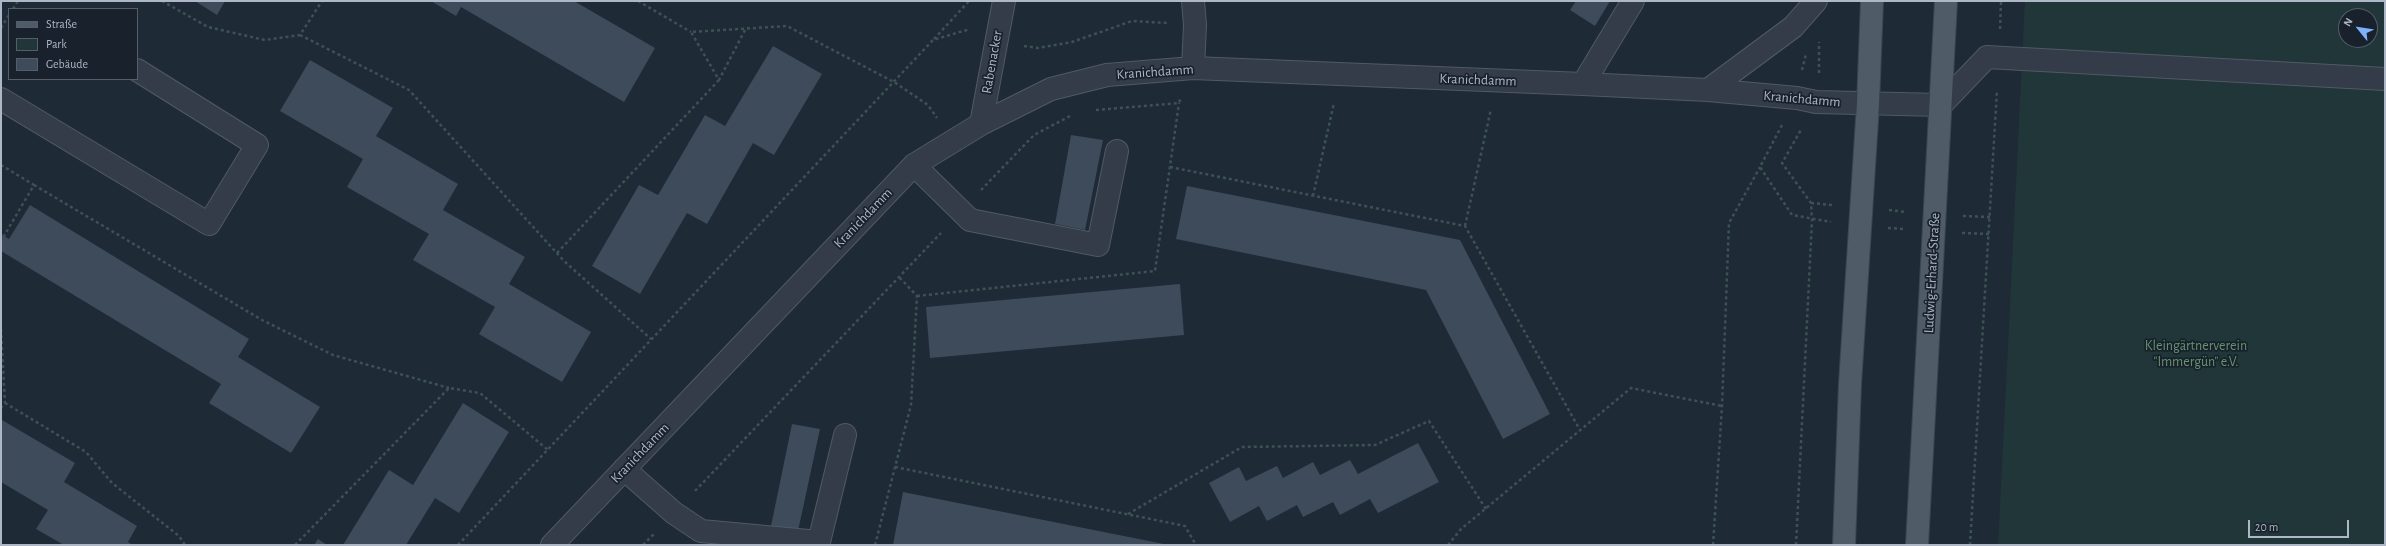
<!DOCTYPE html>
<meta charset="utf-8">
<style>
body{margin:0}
#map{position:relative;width:2386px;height:546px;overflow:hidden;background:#1f2a37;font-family:"Alegreya Sans",sans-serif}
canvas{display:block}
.frame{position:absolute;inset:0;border:2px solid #adb7c5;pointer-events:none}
.legend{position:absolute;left:8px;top:8px;width:130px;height:72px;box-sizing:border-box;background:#18212c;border:1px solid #545d69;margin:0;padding:5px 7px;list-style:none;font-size:12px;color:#adb7c5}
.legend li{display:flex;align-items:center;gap:8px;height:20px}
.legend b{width:20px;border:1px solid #545d69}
.north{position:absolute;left:2338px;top:8px;width:40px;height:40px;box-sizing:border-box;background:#18212c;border:1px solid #545d69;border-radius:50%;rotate:300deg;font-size:11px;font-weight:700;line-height:16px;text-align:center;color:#adb7c5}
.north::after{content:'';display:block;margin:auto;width:14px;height:18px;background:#7db1fa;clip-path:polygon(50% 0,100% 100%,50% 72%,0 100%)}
.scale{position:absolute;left:2248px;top:520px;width:101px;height:18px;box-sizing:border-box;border:2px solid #adb7c5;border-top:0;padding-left:5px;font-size:12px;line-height:14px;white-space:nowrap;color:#adb7c5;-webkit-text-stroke:3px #18212c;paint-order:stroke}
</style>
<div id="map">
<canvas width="2386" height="546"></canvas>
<div class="frame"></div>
<ul class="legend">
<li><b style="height:5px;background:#505b68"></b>Straße</li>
<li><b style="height:11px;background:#213638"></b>Park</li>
<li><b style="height:11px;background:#3d4b5a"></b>Gebäude</li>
</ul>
<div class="north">N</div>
<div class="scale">20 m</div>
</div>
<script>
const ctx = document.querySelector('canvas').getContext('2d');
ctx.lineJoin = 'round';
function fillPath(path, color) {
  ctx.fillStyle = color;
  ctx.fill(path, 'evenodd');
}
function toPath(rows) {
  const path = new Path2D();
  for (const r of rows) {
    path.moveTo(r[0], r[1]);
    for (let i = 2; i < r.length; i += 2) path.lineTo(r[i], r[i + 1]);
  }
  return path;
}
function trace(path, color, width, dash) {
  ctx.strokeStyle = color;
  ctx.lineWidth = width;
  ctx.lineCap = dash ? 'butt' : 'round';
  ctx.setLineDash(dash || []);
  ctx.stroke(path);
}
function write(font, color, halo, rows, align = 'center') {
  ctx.font = font + ' "Alegreya Sans",sans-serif';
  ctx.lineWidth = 3.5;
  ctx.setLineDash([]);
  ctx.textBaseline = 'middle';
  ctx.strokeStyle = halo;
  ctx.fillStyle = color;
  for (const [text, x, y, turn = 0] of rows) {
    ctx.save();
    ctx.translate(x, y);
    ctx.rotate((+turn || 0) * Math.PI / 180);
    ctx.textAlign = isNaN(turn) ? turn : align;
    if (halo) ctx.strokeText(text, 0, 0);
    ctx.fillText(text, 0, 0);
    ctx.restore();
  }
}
const green = toPath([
 [2025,1,2385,1,2385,545,1998,545],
 [2346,16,2370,16,2370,40,2346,40]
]);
const building = toPath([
 [195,1,225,1,217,15],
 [431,1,574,1,655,48,624,102,461,7,456,16],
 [1576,1,1610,1,1595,26,1570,10],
 [773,46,822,74,774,155,753,143,707,224,687,213,640,294,592,266,639,185,658,195,705,115,725,126],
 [310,60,393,108,376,136,458,184,443,210,525,257,509,284,591,332,562,382,479,334,495,307,413,260,429,234,347,187,363,159,280,111],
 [1071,135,1103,140,1085,230,1055,224],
 [1187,186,1460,240,1550,414,1503,439,1426,290,1176,239],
 [30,205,249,339,238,357,320,407,291,453,209,403,221,384,1,251,1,234,9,239],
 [1180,284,1184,335,930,358,926,307],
 [463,403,509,432,459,513,435,498,406,545,343,545,389,470,413,485],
 [2,420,75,463,64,482,137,526,128,542,133,545,64,545,36,529,48,510,1,482],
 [792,424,820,429,798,531,771,526],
 [1418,443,1439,482,1378,513,1370,499,1340,515,1333,502,1303,517,1297,505,1267,521,1259,506,1230,522,1209,483,1239,467,1246,481,1277,466,1283,478,1313,462,1320,475,1350,460,1358,474],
 [903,492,1164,544,1164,545,893,545],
 [318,539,327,545,314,545]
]);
const path = toPath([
 [162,1,208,27,265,40,300,35,322,1],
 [638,1,691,32],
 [13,9,18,1],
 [1,28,9,15],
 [2000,29,2001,1],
 [745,30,719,80,691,32,787,26,894,82,928,105,937,118],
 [300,35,409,90,564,261,651,339],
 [934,39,969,1],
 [1024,46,1038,48,1072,42,1132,21,1167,23],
 [1802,70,1806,54],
 [1819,73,1819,42],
 [1096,110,1179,103,1181,97],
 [1782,125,1760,167,1792,215,1831,222],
 [1,165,34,185,4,236],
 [1170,167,1465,226,1580,430],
 [34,185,262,320,333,355,449,388],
 [981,190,1034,135,1072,115],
 [1313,196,1334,103],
 [1811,203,1832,205],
 [1889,210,1906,212],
 [1963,216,1990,217],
 [1465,226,1491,109],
 [1888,228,1905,229],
 [1962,233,1989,234],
 [557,253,719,80],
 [917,296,1155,271,1179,103],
 [1,329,5,403,1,408],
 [5,403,86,452,112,483,179,536,185,545],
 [895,467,1185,526,1196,545],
 [695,491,941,233],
 [1128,514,1242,447,1375,445,1429,421,1486,509],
 [295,545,449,388,480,393,548,450],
 [458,545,933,40,970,29],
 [643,545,654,534],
 [875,545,911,405,917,296,899,277],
 [1448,545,1461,529,1631,388,1722,406],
 [1713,545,1722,406,1729,223,1760,167],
 [1796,545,1812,220,1811,203,1782,163,1802,128],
 [1970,545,1997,90]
]);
const minor = toPath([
 [1193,1,1195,25,1193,68],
 [1583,84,1633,1],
 [1708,90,1793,27,1816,1],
 [1,99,209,224,257,145,137,70],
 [981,124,1004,1],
 [914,165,970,220,1098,245,1117,151],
 [624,469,674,513,701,531,819,542,845,435],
 [552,545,914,165,981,124,1051,89,1107,75,1193,68,1583,84,1708,90,1797,98,1816,102,1941,105,1987,57,2385,79]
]);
const major = toPath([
 [1844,545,1850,384,1868,104,1872,1],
 [1917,545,1946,1]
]);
const streetNames = [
 ["Rabenacker",992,62,-80],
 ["Kranichdamm",1155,72,-4],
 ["Kranichdamm",1478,80,2],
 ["Kranichdamm",1802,99,5],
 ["Kranichdamm",863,218,-46],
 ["Ludwig-Erhard-Straße",1932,273,-87],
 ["Kranichdamm",640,453,-46]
];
const parkNames = [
 ["Kleingärtnerverein",2196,346],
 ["\"Immergün\" e.V.",2196,362]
];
fillPath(green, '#213638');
fillPath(building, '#3d4b5a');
trace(minor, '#505a66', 24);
trace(major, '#3c4551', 24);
trace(path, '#3c5253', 2.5, [3, 3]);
trace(minor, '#333c48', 22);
trace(major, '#505b68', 22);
write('14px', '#adb7c5', '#18212c', streetNames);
write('14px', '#64956e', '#18212c', parkNames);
</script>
